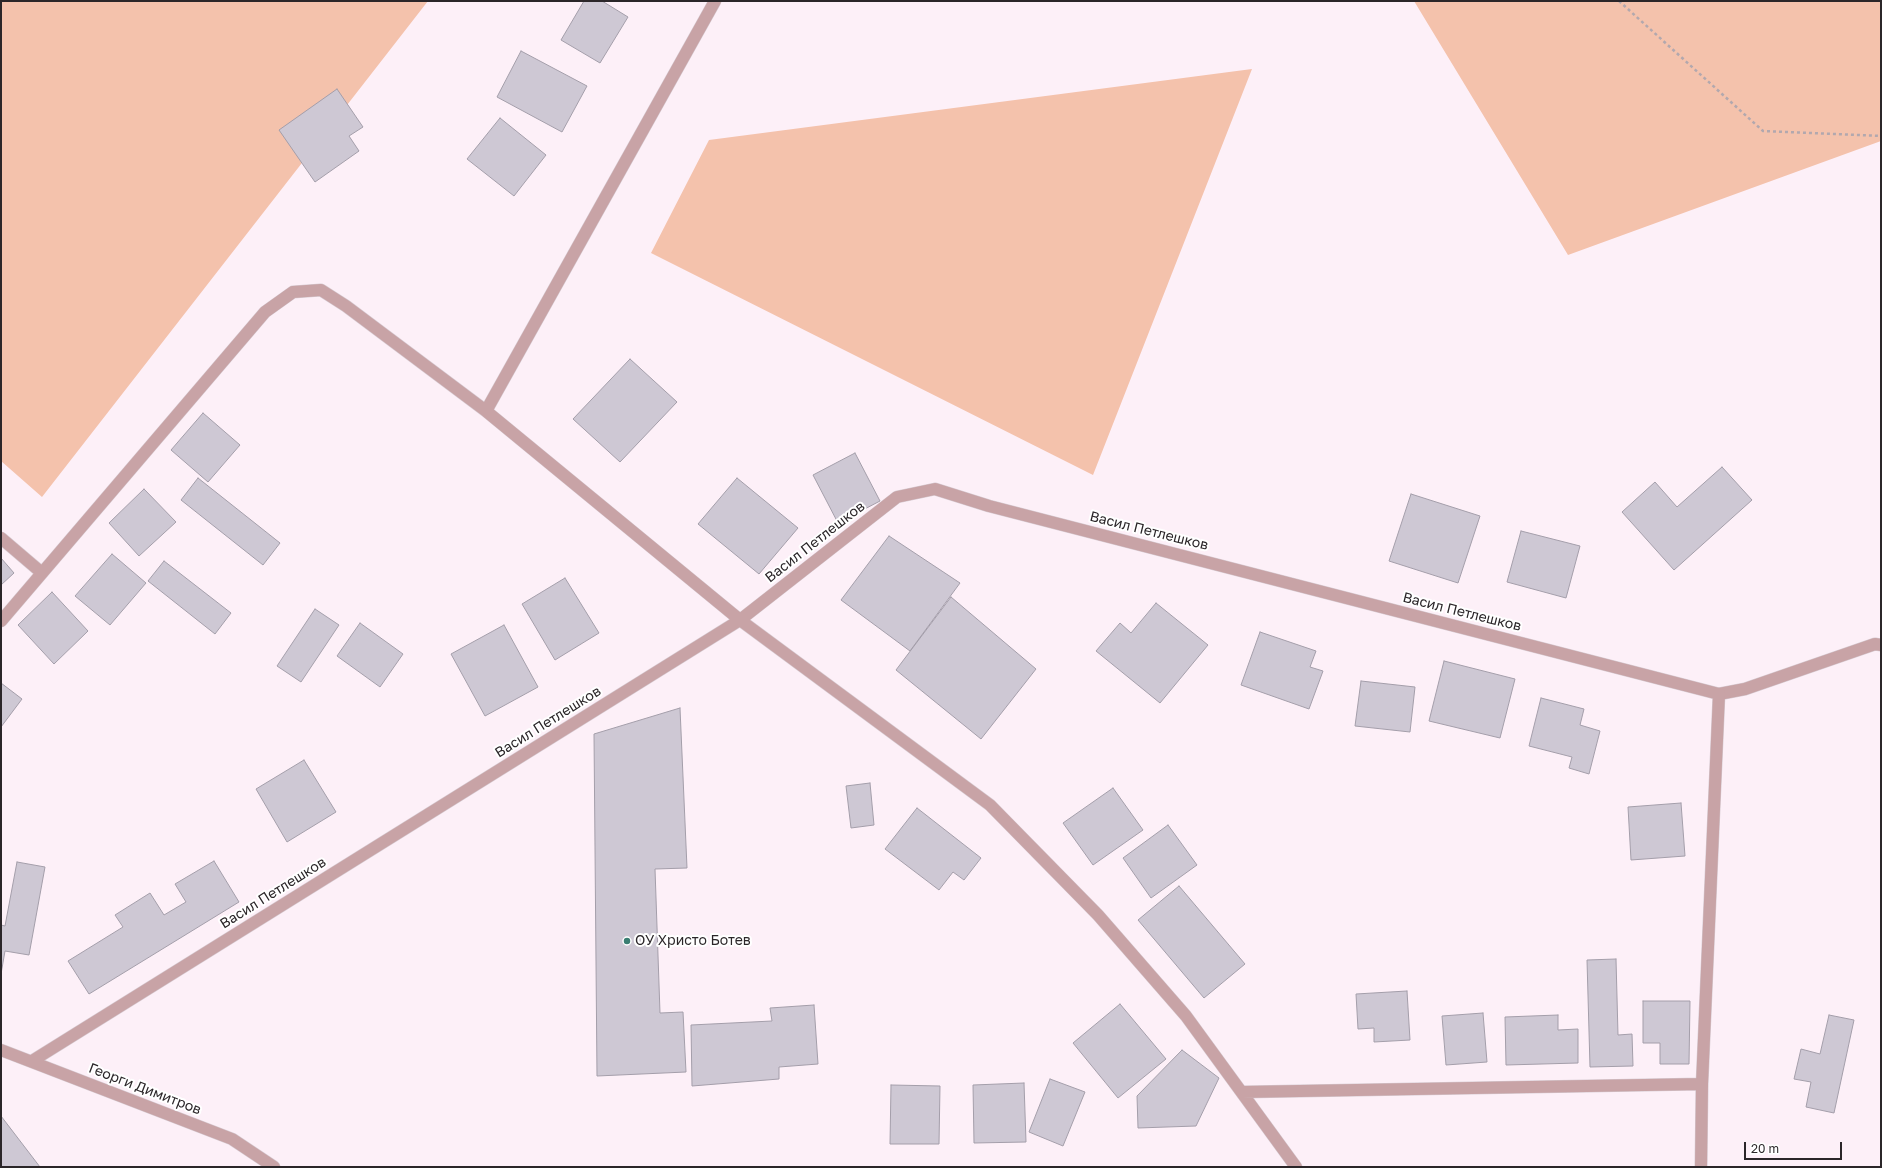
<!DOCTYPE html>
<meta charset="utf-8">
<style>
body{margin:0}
#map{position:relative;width:1882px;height:1168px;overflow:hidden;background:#fdf0f8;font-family:"Golos Text",sans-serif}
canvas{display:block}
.frame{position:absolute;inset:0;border:2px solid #2b2629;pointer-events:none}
.scale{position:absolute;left:1744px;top:1142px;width:98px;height:18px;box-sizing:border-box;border:2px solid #2b2629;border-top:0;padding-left:5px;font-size:12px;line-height:14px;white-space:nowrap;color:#2b2629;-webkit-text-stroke:3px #fff;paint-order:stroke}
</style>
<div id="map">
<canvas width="1882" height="1168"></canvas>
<div class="frame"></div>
<div class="scale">20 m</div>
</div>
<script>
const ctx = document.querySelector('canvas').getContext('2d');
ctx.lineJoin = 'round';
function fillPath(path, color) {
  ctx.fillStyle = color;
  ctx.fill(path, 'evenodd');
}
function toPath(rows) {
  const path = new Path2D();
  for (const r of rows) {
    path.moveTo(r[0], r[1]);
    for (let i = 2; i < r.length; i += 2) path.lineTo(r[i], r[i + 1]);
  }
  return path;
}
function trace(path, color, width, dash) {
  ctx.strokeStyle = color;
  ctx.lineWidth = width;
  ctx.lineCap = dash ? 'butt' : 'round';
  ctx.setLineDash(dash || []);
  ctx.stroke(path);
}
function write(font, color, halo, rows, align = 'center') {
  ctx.font = font + ' "Golos Text",sans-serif';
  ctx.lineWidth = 4;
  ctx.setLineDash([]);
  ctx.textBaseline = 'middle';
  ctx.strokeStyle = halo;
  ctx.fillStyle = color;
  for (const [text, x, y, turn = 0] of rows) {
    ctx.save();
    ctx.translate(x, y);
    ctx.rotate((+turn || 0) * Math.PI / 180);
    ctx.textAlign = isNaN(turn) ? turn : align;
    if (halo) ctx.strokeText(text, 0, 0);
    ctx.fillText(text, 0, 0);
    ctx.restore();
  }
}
const green = toPath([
 [1,1,428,1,42,497,1,461],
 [1414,1,1881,1,1881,141,1568,255],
 [1252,69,1093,475,651,253,709,140]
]);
const building = toPath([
 [584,1,602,1,628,17,600,63,561,40,584,1],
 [521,51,587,86,562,132,497,97,521,51],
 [337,89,363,127,349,136,359,151,315,182,279,130,337,89],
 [500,118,546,155,514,196,467,159,500,118],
 [630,359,677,402,620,462,573,419,630,359],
 [203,413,240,445,208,482,171,450,203,413],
 [855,453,880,501,838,523,813,475,855,453],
 [1722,467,1752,500,1674,570,1622,512,1655,482,1677,507,1722,467],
 [198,478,280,543,263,565,181,500,198,478],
 [737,478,798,528,759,574,698,524,737,478],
 [144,489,176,522,139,556,109,523,144,489],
 [1411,494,1480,516,1458,583,1389,561,1411,494],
 [1521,531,1580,546,1566,598,1507,582,1521,531],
 [889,536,960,583,910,651,841,600,889,536],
 [112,554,146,583,110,625,75,596,112,554],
 [1,558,14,573,1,585,1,558],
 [164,561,231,613,215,634,148,581,164,561],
 [565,578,599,633,555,660,522,604,565,578],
 [52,592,88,631,54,664,18,625,52,592],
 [951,597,1036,669,981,739,896,670,951,597],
 [1156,603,1208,645,1160,703,1096,651,1120,623,1131,633,1156,603],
 [315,609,339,625,301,682,277,666,315,609],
 [360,623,403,654,380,687,337,656,360,623],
 [504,625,538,687,485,716,451,654,504,625],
 [1260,632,1316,651,1310,667,1323,671,1309,709,1241,685,1260,632],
 [1444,661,1515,679,1500,738,1429,721,1444,661],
 [1361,681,1415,687,1410,732,1355,726,1361,681],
 [1,683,22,699,1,727,1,683],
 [1541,698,1584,709,1580,725,1600,731,1589,774,1569,768,1572,757,1529,746,1541,698],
 [680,708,687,868,655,869,660,1013,683,1012,686,1072,597,1076,594,734,680,708],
 [304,760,336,812,287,842,256,789,304,760],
 [870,783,874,825,851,828,846,786,870,783],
 [1113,788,1143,830,1093,865,1063,823,1113,788],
 [1681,803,1685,856,1631,860,1628,807,1681,803],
 [917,808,981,858,964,880,953,872,939,890,885,849,917,808],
 [1168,825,1197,865,1151,898,1123,858,1168,825],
 [214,861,239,902,89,994,68,961,123,927,115,915,150,893,164,915,186,902,175,884,214,861],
 [17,862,45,867,29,955,5,951,1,974,1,925,5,926,17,862],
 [1179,886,1245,964,1204,998,1138,920,1179,886],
 [1616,959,1618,1035,1632,1034,1633,1066,1590,1067,1587,960,1616,959],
 [1407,991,1410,1040,1374,1042,1374,1028,1358,1029,1356,994,1407,991],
 [1643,1001,1690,1001,1689,1064,1660,1064,1660,1043,1643,1043,1643,1001],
 [1120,1004,1166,1059,1118,1098,1073,1043,1120,1004],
 [814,1005,818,1064,779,1067,779,1079,692,1086,691,1025,772,1021,770,1008,814,1005],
 [1483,1013,1487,1062,1446,1065,1442,1016,1483,1013],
 [1558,1015,1558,1030,1578,1029,1578,1063,1506,1065,1505,1017,1558,1015],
 [1829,1015,1854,1020,1834,1113,1806,1107,1811,1082,1794,1079,1801,1049,1820,1054,1829,1015],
 [1182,1050,1219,1078,1196,1126,1138,1128,1137,1096,1182,1050],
 [1050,1079,1085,1092,1063,1146,1029,1132,1050,1079],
 [1024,1083,1026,1142,974,1143,973,1085,1024,1083],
 [891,1085,940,1086,939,1144,890,1144,891,1085],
 [1,1116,40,1167,1,1167,1,1116]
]);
const path = toPath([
 [1619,1,1763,131,1881,136]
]);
const service = toPath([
 [1719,694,1745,689,1875,644,1881,645]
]);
const minor = toPath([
 [486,411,715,1],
 [1,538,42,573],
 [1,621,265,312,293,292,321,290,346,306,486,411,740,620,990,805,1098,915,1186,1016,1296,1167],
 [1,1050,232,1139,274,1167],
 [32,1061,740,620,897,497,935,489,989,506,1719,694,1702,1084,1701,1167],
 [1242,1092,1702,1084]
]);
const markers = [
 [627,941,4,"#3a7e72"]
];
const streetNames = [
 ["Васил Петлешков",1149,531,14],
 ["Васил Петлешков",815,542,-38],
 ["Васил Петлешков",1462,612,14],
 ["Васил Петлешков",548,722,-32],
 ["Васил Петлешков",273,893,-32],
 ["Георги Димитров",145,1089,21]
];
const poiNames = [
 ["ОУ Христо Ботев",635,941]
];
fillPath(green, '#f4c2ac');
fillPath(building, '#cec8d4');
trace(building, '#a49eaa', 1);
trace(service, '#d7ccd3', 13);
trace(minor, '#d7ccd3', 13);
trace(path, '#b2a8ae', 2.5, [3, 3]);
trace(service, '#c8a3a6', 12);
trace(minor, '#c8a3a6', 12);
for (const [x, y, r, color] of markers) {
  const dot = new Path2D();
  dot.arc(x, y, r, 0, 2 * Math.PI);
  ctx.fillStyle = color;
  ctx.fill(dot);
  trace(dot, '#fff', 1.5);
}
write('14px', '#2b2629', '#fff', streetNames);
write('14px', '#2b2629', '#fff', poiNames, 'left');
</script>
